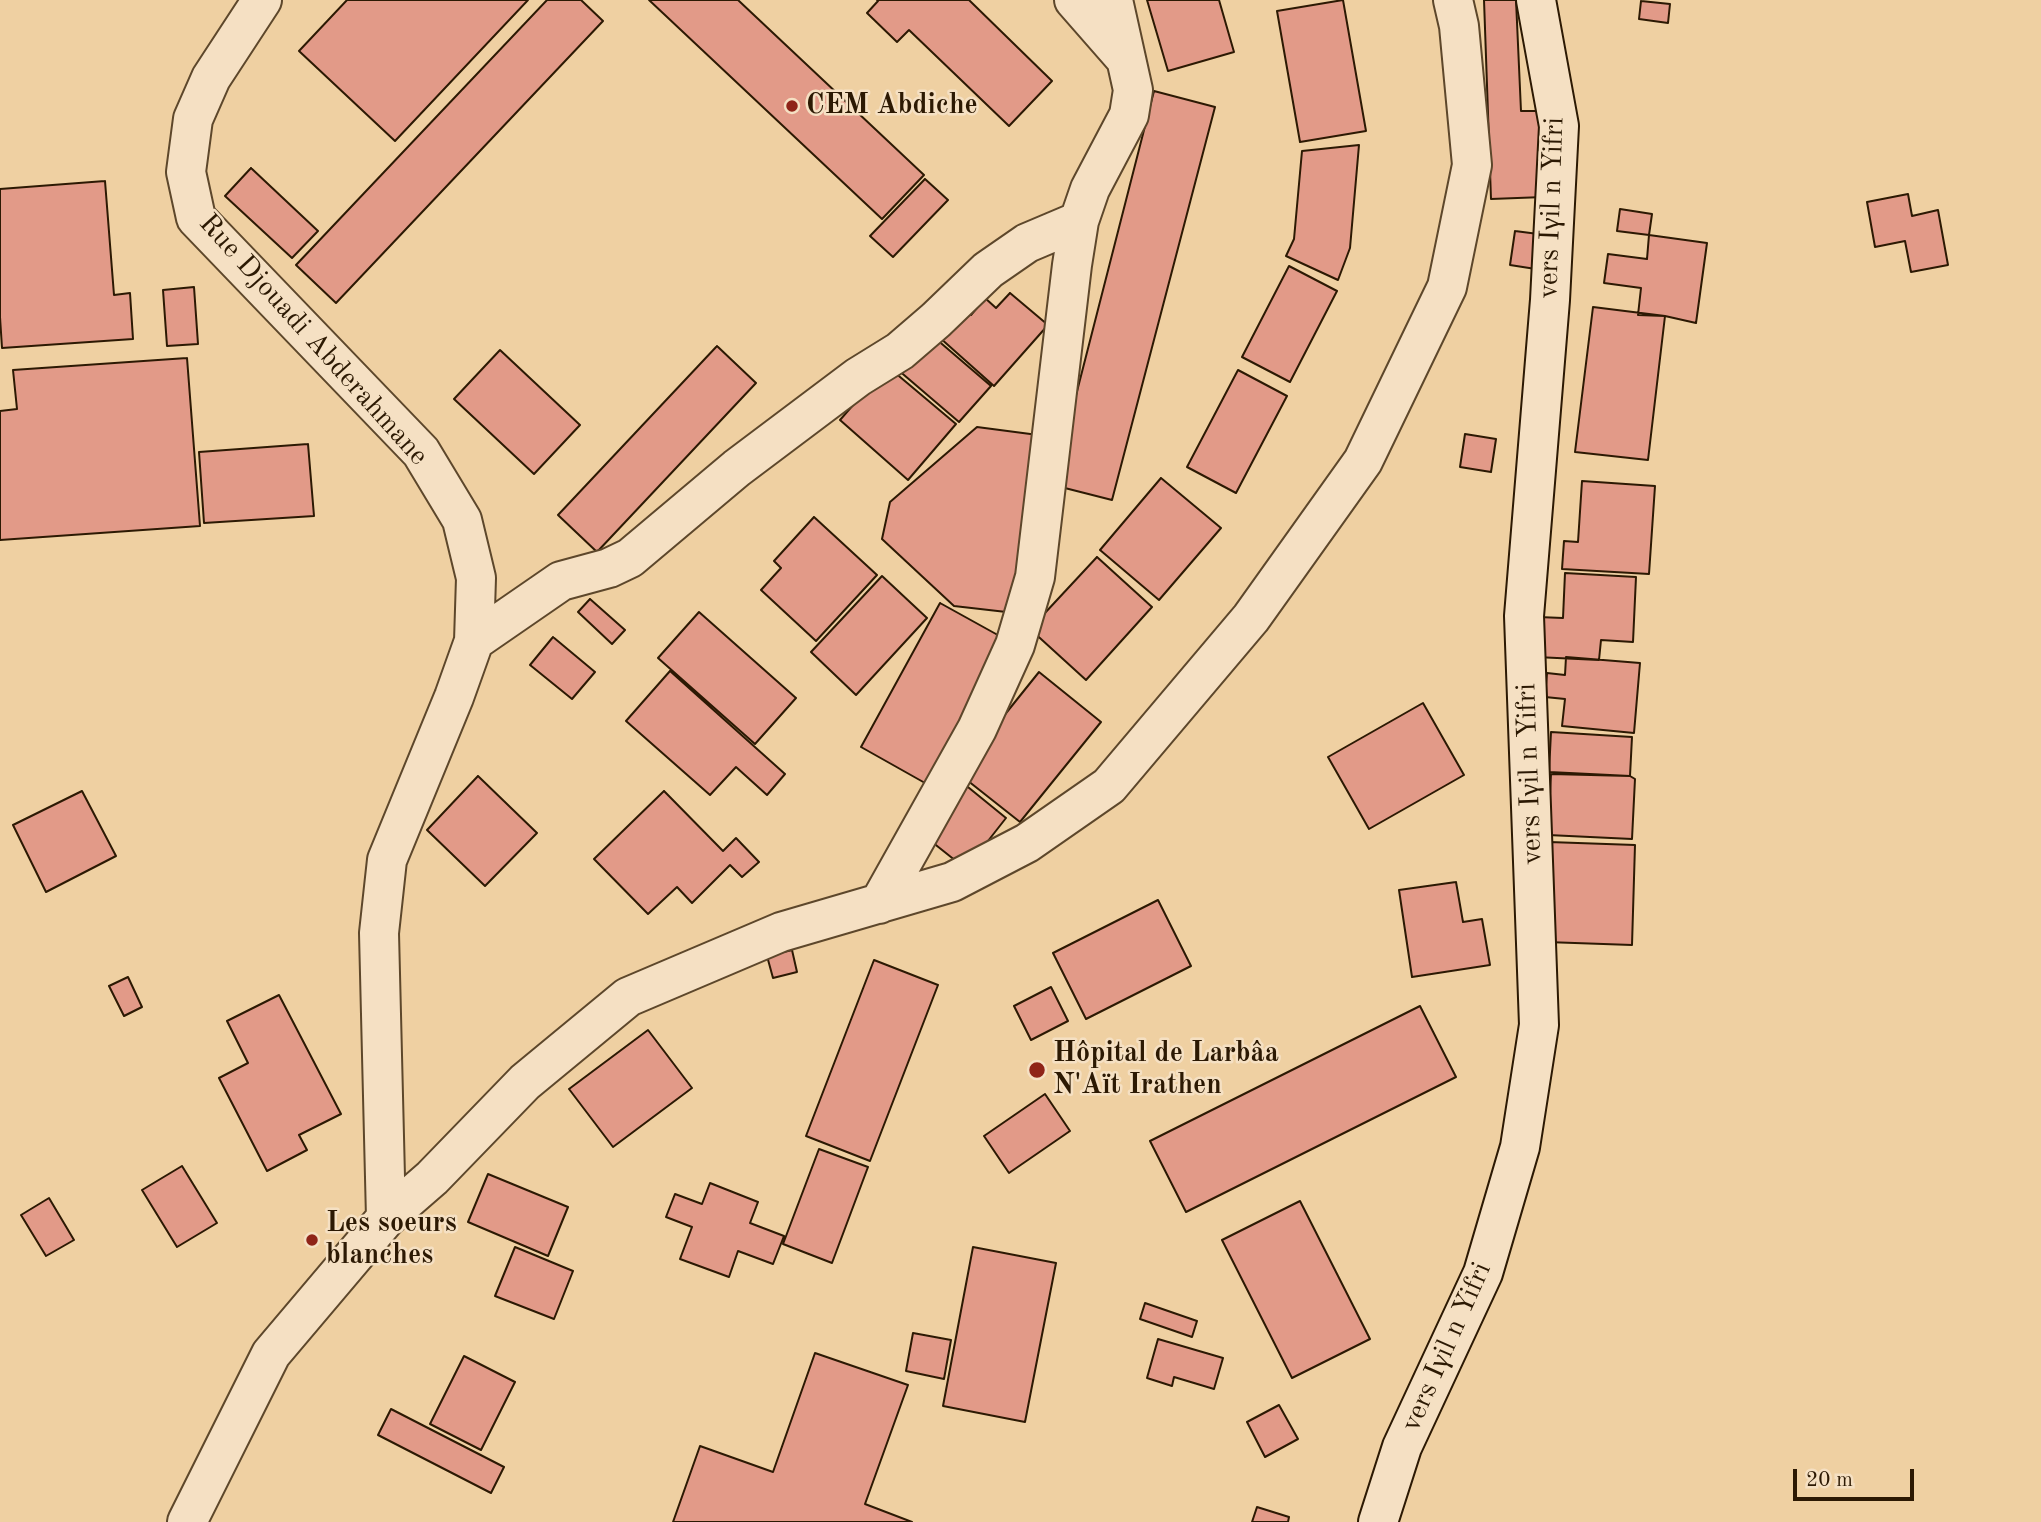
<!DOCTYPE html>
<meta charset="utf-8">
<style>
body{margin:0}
#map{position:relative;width:2041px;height:1522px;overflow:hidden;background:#efd0a2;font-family:"Old Standard TT",serif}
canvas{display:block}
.scale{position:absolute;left:1793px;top:1469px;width:121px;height:32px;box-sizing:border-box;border:4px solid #2c1903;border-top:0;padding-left:9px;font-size:21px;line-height:24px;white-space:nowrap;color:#2c1903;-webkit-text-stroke:5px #f5e0c3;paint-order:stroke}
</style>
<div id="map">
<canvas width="2041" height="1522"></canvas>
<div class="scale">20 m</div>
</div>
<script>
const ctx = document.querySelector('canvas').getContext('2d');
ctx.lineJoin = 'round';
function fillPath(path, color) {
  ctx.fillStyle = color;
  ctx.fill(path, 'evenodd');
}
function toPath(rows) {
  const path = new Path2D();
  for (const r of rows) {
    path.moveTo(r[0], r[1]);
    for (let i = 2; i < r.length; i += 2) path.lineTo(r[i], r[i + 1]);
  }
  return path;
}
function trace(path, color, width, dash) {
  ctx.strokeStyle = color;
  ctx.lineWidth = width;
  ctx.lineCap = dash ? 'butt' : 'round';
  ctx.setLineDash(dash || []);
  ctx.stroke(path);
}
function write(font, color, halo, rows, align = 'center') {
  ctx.font = font + ' "Old Standard TT",serif';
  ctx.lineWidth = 5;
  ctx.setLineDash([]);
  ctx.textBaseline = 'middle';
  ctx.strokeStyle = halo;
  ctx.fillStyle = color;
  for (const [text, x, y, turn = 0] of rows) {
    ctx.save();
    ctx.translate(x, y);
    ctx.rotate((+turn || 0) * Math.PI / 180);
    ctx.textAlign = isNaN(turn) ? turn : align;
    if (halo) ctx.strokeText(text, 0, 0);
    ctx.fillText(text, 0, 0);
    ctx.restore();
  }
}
const building = toPath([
 [347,0,528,0,395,141,299,51,347,0],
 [547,0,581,0,603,21,336,303,296,265,547,0],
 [649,0,738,0,924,175,882,219,649,0],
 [877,0,969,0,1052,81,1009,126,909,30,897,42,867,13,878,1,877,0],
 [1147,0,1219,0,1234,52,1168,71,1147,0],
 [1343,0,1366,131,1300,142,1277,11,1343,0],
 [1484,0,1516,0,1521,111,1541,111,1544,197,1491,199,1484,0],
 [1641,1,1670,4,1668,23,1639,19,1641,1],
 [1154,91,1215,107,1112,500,1053,485,1154,91],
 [1359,145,1350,248,1338,280,1286,256,1294,239,1302,151,1359,145],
 [251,168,318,231,292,258,225,196,251,168],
 [925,179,948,200,893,257,870,236,925,179],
 [105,181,114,295,130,293,133,339,2,348,0,317,0,189,105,181],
 [1908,194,1912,216,1938,210,1948,265,1911,272,1905,241,1875,247,1867,202,1908,194],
 [1620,209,1652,214,1649,235,1617,231,1620,209],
 [1515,231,1546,235,1542,270,1510,265,1515,231],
 [1649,235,1707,243,1696,323,1665,316,1638,315,1641,288,1604,283,1608,254,1647,259,1649,235],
 [1289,266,1337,291,1290,382,1242,357,1289,266],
 [194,287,198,344,167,346,163,290,194,287],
 [1010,293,1048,325,994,386,939,337,964,309,971,315,985,298,996,308,1010,293],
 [1593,307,1665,316,1648,460,1575,452,1593,307],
 [928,332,991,386,959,422,897,369,928,332],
 [717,346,756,383,597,552,558,515,717,346],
 [500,350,580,425,534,474,454,399,500,350],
 [187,358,200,526,0,540,0,411,17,409,13,370,187,358],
 [887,366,956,424,908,480,840,420,887,366],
 [1238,370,1287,396,1236,493,1187,467,1238,370],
 [977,427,1038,435,1015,613,954,606,882,539,890,502,977,427],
 [1465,434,1496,439,1491,472,1460,467,1465,434],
 [308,444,314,516,204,523,199,452,308,444],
 [1161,478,1221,528,1159,600,1100,550,1161,478],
 [1582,481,1655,486,1649,574,1562,569,1564,541,1578,542,1582,481],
 [814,517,877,575,816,641,761,590,781,568,774,561,814,517],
 [1097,557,1152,607,1086,680,1030,629,1097,557],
 [1565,573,1636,577,1633,642,1601,640,1599,660,1536,657,1538,617,1563,618,1565,573],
 [882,576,927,618,856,695,811,652,882,576],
 [590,599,625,630,612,644,578,612,590,599],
 [940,603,1005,639,925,783,861,747,940,603],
 [699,612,796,698,755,744,658,658,699,612],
 [553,637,595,672,572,699,530,665,553,637],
 [1566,657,1640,663,1634,733,1562,726,1565,699,1545,697,1547,673,1565,675,1566,657],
 [670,671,785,774,767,795,736,767,710,795,626,721,670,671],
 [1039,672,1101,722,1020,822,958,773,1039,672],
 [1423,703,1464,775,1369,829,1328,757,1423,703],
 [1551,732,1632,737,1630,776,1549,772,1551,732],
 [1551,774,1630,776,1635,779,1632,839,1548,835,1551,774],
 [478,776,537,833,485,886,427,830,478,776],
 [963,783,1006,818,966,869,922,834,963,783],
 [82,791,116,856,46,892,13,825,82,791],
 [664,791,723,851,736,838,759,862,742,877,730,865,692,903,677,887,648,914,594,859,664,791],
 [1549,842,1635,845,1632,945,1546,942,1549,842],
 [1456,882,1463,922,1482,919,1490,965,1412,977,1399,890,1456,882],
 [1158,900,1191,966,1086,1019,1053,953,1158,900],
 [792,950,797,972,773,978,767,956,792,950],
 [874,960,938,985,870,1161,806,1136,874,960],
 [128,977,142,1007,124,1016,109,986,128,977],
 [1051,987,1068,1021,1031,1040,1014,1006,1051,987],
 [279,995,341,1114,299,1135,307,1150,267,1171,219,1078,248,1063,227,1021,279,995],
 [1420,1006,1456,1077,1186,1212,1150,1141,1420,1006],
 [648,1030,692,1088,613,1147,569,1089,648,1030],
 [1045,1094,1070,1131,1009,1173,984,1136,1045,1094],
 [819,1149,868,1167,832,1263,783,1244,819,1149],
 [182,1166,217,1223,177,1247,142,1190,182,1166],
 [488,1174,568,1207,548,1256,468,1222,488,1174],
 [710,1183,758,1202,750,1223,784,1236,773,1264,738,1251,729,1277,680,1259,692,1227,666,1217,675,1194,702,1204,710,1183],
 [49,1198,74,1240,46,1256,21,1215,49,1198],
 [1300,1201,1370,1339,1292,1378,1222,1240,1300,1201],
 [515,1247,573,1271,554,1319,495,1296,515,1247],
 [973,1247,1056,1263,1025,1422,943,1406,973,1247],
 [1145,1303,1197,1321,1192,1337,1140,1319,1145,1303],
 [913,1333,951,1340,944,1379,906,1371,913,1333],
 [1158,1339,1223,1358,1214,1389,1174,1377,1172,1386,1147,1378,1158,1339],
 [815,1353,908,1385,865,1504,912,1522,673,1522,700,1446,773,1472,815,1353],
 [464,1356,515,1382,481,1450,430,1424,464,1356],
 [1279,1405,1298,1439,1265,1457,1247,1422,1279,1405],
 [391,1409,504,1467,491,1493,378,1435,391,1409],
 [1257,1507,1289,1517,1288,1522,1252,1522,1257,1507]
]);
const minor = toPath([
 [262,0,211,78,193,119,186,172,196,218,421,452,462,520,476,578,474,641,454,697,387,860,379,933,386,1218],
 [1074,0,1123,56],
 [474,641,561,581,609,568,630,558,737,468,858,377,900,351,936,320,988,270,1027,243,1079,221],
 [879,904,977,729,1015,645,1035,577,1072,265,1079,221,1090,189,1129,115,1133,90,1113,0],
 [187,1522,271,1354,386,1218,432,1178,525,1082,628,997,781,932,952,882,1027,843,1109,786,1251,618,1363,461,1447,287,1472,165,1459,26,1453,0]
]);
const secondary = toPath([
 [1378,1522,1402,1447,1483,1273,1520,1147,1539,1025,1524,616,1550,300,1559,126,1536,0]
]);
const markers = [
 [792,106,7,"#8f2418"],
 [1037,1070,9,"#8f2418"],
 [312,1240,7,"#8f2418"]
];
const poiNames = [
 ["CEM Abdiche",806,106],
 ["Hôpital de Larbâa",1053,1054],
 ["N'Aït Irathen",1053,1086],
 ["Les soeurs",326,1224],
 ["blanches",326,1256]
];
const streetNames = [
 ["vers Iγil n Yifri",1552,208,-88],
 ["Rue Djouadi Abderahmane",313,340,48],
 ["vers Iγil n Yifri",1530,774,-92],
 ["vers Iγil n Yifri",1447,1347,-66]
];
fillPath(building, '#e29a88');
trace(building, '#2c1903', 2);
trace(minor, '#5d472b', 42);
trace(secondary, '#2c1903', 42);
trace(minor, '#f5e0c3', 38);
trace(secondary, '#f5e0c3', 38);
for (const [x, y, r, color] of markers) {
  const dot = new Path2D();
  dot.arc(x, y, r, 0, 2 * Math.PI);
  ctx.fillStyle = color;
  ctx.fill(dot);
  trace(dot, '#f5e0c3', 2.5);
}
write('bold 28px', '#2c1903', '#f5e0c3', poiNames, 'left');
write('28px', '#2c1903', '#f5e0c3', streetNames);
</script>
